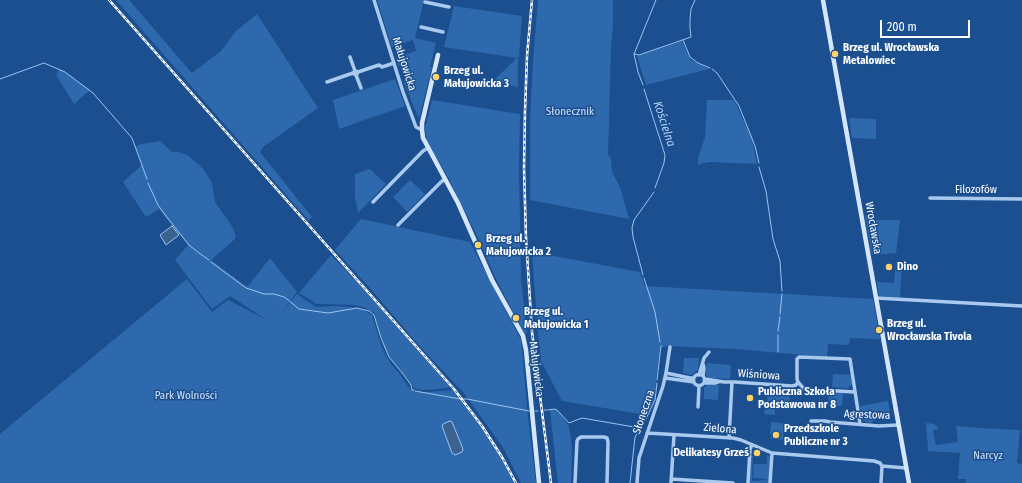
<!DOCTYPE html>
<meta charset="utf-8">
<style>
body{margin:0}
#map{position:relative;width:1022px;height:483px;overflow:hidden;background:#1b4f8f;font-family:"Fira Sans Condensed",sans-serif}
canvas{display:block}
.scale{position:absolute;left:880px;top:20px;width:90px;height:18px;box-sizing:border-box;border:2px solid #fff;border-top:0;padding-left:5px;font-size:12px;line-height:14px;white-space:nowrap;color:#fff;-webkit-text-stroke:3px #1b4f8f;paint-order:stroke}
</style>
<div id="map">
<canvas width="1022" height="483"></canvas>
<div class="scale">200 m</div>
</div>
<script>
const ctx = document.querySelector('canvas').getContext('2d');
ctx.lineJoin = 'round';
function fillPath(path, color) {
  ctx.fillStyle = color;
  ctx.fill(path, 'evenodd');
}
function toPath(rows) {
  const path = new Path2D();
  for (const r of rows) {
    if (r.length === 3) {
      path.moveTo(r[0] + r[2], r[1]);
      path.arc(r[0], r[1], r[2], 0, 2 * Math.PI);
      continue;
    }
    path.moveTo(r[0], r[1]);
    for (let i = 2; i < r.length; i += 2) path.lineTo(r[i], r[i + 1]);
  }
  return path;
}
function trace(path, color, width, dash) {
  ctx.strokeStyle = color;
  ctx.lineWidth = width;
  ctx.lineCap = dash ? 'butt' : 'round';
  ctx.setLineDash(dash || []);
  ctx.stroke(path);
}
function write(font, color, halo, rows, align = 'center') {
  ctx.font = font + ' "Fira Sans Condensed",sans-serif';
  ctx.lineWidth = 3;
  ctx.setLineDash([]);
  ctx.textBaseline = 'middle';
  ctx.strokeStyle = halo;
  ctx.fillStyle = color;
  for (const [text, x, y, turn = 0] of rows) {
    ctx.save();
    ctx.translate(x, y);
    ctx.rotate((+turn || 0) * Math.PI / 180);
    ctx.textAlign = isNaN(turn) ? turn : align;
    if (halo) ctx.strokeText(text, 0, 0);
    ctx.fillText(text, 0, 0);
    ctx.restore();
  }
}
const green = toPath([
 [116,0,129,0,192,73,221,51,236,31,257,14,318,108,263,147,260,152,312,217,309,221],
 [377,0,424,0,415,38,436,43,430,67,432,67,419,119,404,83,404,77,412,73,404,71,398,65,396,58,416,51,413,40,392,47],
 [538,0,613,0,613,23,611,47,608,155,611,158,612,172,620,187,629,219,530,200,530,121,533,60],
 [454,6,522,16,519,56,518,58,518,87,492,82,517,58,444,47],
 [682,41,690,59,695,62,709,69,646,85,637,56],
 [59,69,64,71,90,90,74,104,56,75],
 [395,79,405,106,339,129,333,100],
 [432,100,520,114,519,169,521,279,527,331,526,334,525,335,494,275,479,240,449,179,427,142,425,129],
 [707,100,734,100,752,139,757,164,711,162,704,163,698,165,698,159,705,137],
 [849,118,876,119,876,139,852,138],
 [160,141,172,152,179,152,187,155,198,164,203,169,210,179,212,183,215,202,232,226,234,231,236,238,211,260,246,286,249,285,270,258,297,292,281,313,297,294,316,307,337,306,360,308,372,315,380,342,384,352,391,364,399,373,410,389,417,392,429,392,453,390,464,401,499,453,515,483,0,483,0,434,187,279,212,312,228,300,267,320,230,296,212,309,175,260,188,245,159,209,146,217,123,182,142,165,135,147,141,144],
 [370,169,386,184,358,213,355,197,355,174],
 [410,180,425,194,407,212,393,197],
 [866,215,876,220,900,220,896,253,872,255,865,216],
 [361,219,470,242,521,340,528,418,536,483,521,483,504,449,464,393,423,350,370,288,335,250],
 [532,252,640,272,645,286,873,299,880,339,850,338,849,345,828,344,827,357,735,349,667,346,660,348,656,380,655,400,646,415,562,401,541,361,538,334],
 [331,255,366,291,451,387,439,389,422,390,414,388,402,372,392,361,384,347,374,313,367,309,363,307,355,305,317,304,299,293],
 [896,262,902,262,900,298,879,296,877,282,894,283],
 [684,358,699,358,698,370,691,375,683,373],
 [707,363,731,365,730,379,709,378,706,375],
 [833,374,850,375,852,384,848,388,832,387],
 [708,384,719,385,718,400,704,399,704,388],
 [768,391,790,392,789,405,767,403],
 [829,392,843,392,842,406,828,406],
 [888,401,891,419,875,419,871,423,866,422,862,419,860,406],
 [765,408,775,408,775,415,764,414],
 [550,410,558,410,569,426,572,447,571,483,558,483],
 [771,422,784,423,783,440,771,439,771,435,770,434],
 [926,423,934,424,938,427,938,429,933,430,936,445,958,442,956,426,981,428,1020,430,1017,463,1022,464,1022,483,966,483,966,479,958,479,960,453,928,451],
 [767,455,770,456,769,483,749,483,751,456,753,456,752,481,767,480,767,479,753,478,754,464,767,464]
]);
const water = toPath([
 [172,226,179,235,166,245,160,235,172,226],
 [450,421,452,422,463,449,462,452,455,455,452,453,442,426,443,424,450,421]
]);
const stream = toPath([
 [683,40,690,57,698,63,710,68],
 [634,54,639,55,691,37,690,28,690,19,691,9,695,0],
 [712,69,717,73,739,106,755,146,759,163],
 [0,79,44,63,65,72,93,93,132,138,147,179],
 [643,85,638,72,634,54,656,0],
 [644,89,665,155,664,163,655,188],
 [759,167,766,191,773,239,780,261,782,291],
 [148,183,158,205,166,216,189,245,199,253,209,260],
 [211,262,246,288,264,294,274,294,284,297,287,299,299,309,328,313,357,308,369,311,374,315,381,338,389,357,403,374,411,385,412,390,414,390],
 [643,275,633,237,632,228,634,220,654,192],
 [644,278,655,312,660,342],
 [780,314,782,294],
 [778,331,780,317],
 [778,335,778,352],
 [657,380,661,346],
 [415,391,460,399,467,399,529,411],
 [544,410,547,410],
 [548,410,554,409,557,410,569,423,582,418,640,428],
 [535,411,538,411],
 [630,483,635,437,643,425,655,400,657,383]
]);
const street = toPath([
 [374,0,403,92,416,127,422,130],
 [425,2,449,7],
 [421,27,443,32],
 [350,57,355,71],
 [358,72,357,74,356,75,353,73,355,71,358,72,379,65,382,67,394,63],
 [356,75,361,88],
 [327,82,353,73],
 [930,198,1022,199],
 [373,202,423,151,428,148],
 [398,225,441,182,445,179],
 [876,298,1022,306],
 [666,373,690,378,694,378],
 [699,380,5.5],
 [699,375,704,358,709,352],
 [703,376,704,368,703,364],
 [665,378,694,382],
 [705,379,724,382,735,382,792,386,796,385,798,382],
 [704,383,715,383,718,382],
 [855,392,804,389,798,382,797,379,797,359,799,357,850,359,860,424],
 [698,407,699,386],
 [811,421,825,421,830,422,879,426,898,425],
 [647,433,733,438,741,440,772,453,874,461,880,463,882,466,906,468],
 [729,438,732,382],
 [671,479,733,483],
 [575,483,577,441,578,439,581,437,604,437,607,438,608,442,607,483],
 [637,483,639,458,663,386,666,373,670,347],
 [671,483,674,435],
 [748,483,750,449,752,445],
 [770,483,772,453],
 [881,483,882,466]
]);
const secondary = toPath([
 [823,0,909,483],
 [438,55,422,123,422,130,423,138,458,203,492,280,523,336,526,350,539,483]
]);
const rail = toPath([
 [109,0,454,389,482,426,502,457,516,483],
 [532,0,527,56,525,111,524,168,526,238,532,332,551,483]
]);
const markers = [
 [835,54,4,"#ffd166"],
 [436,77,4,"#ffd166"],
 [478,245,4,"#ffd166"],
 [889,267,4,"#ffd166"],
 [516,318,4,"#ffd166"],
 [879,330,4,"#ffd166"],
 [750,398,4,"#ffd166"],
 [776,435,4,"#ffd166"],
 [757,453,4,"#ffd166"]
];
const poiNames = [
 ["Brzeg ul. Wrocławska",843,48],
 ["Metalowiec",843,61],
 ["Brzeg ul.",444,71],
 ["Małujowicka 3",444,84],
 ["Brzeg ul.",486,239],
 ["Małujowicka 2",486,252],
 ["Dino",897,267],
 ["Brzeg ul.",524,312],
 ["Małujowicka 1",524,325],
 ["Brzeg ul.",887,324],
 ["Wrocławska Tivola",887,337],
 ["Publiczna Szkoła",758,392],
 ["Podstawowa nr 8",758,405],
 ["Przedszkole",784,429],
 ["Publiczne nr 3",784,442],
 ["Delikatesy Grześ",749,453,"right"]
];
const streetNames = [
 ["Małujowicka",404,64,72],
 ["Filozofów",976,190],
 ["Wrocławska",873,228,80],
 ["Małujowicka",536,369,83],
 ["Wiśniowa",759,375,4],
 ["Słoneczna",644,412,-71],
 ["Agrestowa",867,415,2],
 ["Zielona",720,429,5]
];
const parkNames = [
 ["Słonecznik",570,112],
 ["Park Wolności",186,396],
 ["Narcyz",988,456]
];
const waterNames = [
 ["Kościelna",664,124,72]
];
fillPath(green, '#2e69ad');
fillPath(water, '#3c6290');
trace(water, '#9cc4f0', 1);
trace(stream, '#9cc4f0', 1);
trace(street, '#a9c9ee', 3.5);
trace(secondary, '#d6e6fa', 4.5);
trace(rail, '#fff', 2.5);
trace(rail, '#1b4f8f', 1, [3]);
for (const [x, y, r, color] of markers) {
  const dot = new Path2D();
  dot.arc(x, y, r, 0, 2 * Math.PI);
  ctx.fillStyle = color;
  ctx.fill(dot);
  trace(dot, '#1b4f8f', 1.5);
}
write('bold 11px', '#fff', '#1b4f8f', poiNames, 'left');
write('11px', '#fff', '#1b4f8f', streetNames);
write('11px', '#cfe3fa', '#1b4f8f', parkNames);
write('italic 12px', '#b5d3f5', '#1b4f8f', waterNames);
</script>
